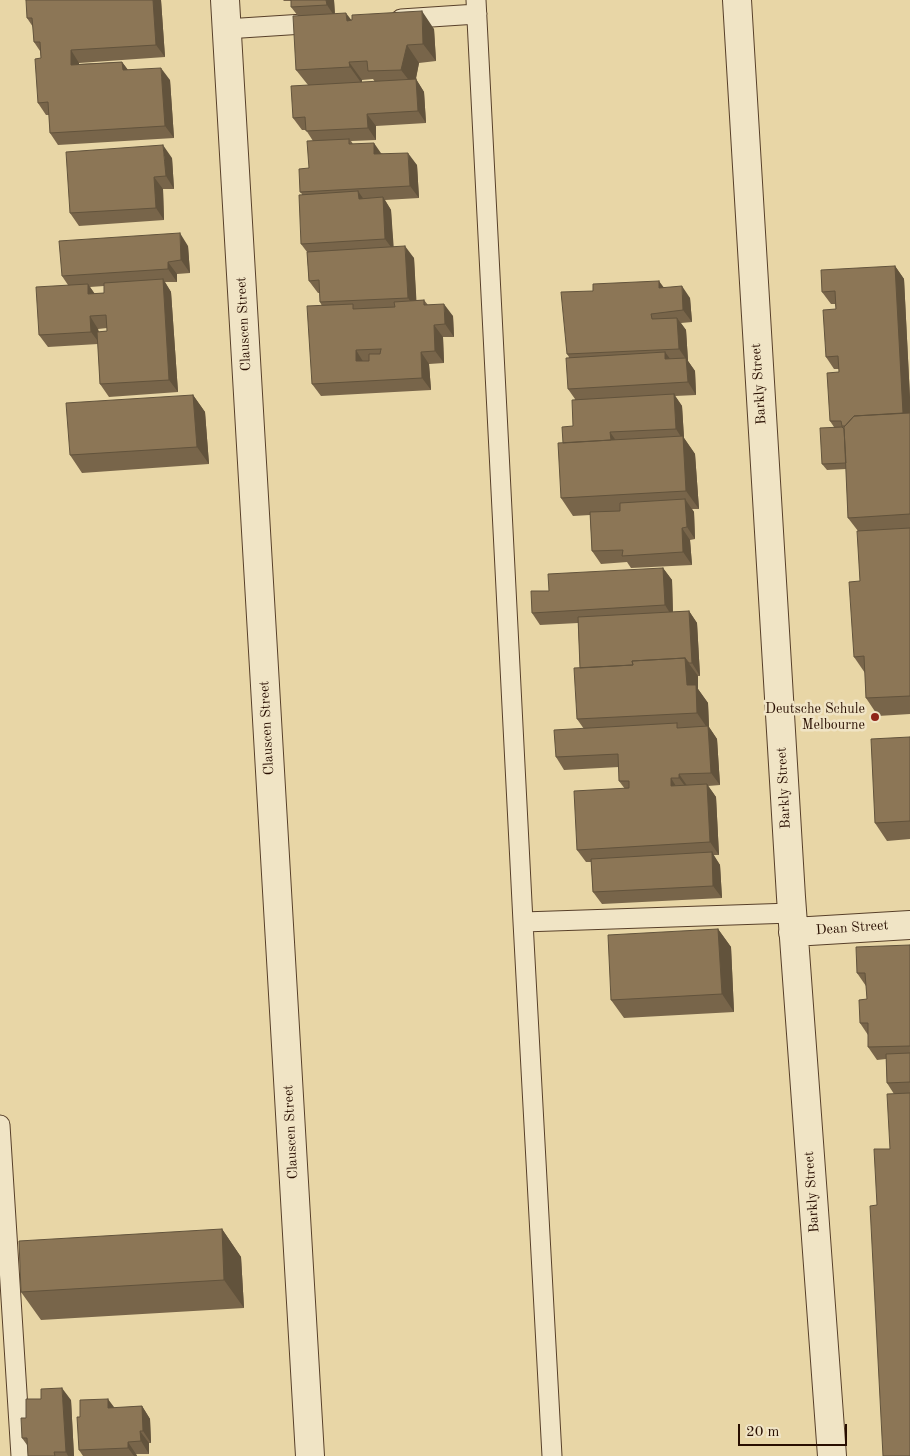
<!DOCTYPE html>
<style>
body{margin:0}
#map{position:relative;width:910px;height:1456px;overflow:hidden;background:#e8d6a6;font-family:"Old Standard TT",serif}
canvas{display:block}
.scale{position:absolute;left:738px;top:1424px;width:109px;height:22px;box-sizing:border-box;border:2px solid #280e00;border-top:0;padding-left:6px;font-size:15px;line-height:18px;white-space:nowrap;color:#280e00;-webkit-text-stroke:4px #f0e4c5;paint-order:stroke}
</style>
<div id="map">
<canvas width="910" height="1456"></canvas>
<div class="scale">20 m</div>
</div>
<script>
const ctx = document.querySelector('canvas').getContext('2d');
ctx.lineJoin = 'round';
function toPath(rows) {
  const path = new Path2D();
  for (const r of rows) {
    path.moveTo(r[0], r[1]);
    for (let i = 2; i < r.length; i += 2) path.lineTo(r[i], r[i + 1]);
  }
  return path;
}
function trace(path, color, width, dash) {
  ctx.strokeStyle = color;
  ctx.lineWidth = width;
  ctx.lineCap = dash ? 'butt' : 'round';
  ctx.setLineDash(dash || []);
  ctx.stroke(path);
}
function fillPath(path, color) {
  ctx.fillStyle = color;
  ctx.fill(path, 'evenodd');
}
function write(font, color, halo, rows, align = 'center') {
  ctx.font = font + ' "Old Standard TT",serif';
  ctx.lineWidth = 5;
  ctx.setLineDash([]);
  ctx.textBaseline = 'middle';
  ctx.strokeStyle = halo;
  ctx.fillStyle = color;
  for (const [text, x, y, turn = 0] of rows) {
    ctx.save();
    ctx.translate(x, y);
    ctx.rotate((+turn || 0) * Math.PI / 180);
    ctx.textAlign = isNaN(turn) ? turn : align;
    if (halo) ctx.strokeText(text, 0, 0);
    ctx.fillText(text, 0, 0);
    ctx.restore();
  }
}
const lane = toPath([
 [476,0,523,922],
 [401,19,477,14],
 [226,29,319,23],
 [0,1125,21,1456],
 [552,1456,523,922,792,913]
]);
const street = toPath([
 [225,0,310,1456],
 [737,0,791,897,832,1456],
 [793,932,910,925]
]);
const wall = toPath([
 [161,0,165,57,79,63,79,64,122,62,128,70,170,80,174,138,58,145,50,133,49,115,46,115,38,103,41,58,40,51,34,42,33,27,27,18],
 [283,0,334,0,335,14,352,20,434,29,436,61,419,63,416,79,424,92,426,123,376,126,376,140,351,141,353,144,417,165,419,198,385,200,391,210,393,247,414,258,416,300,424,300,428,305,453,316,454,337,443,337,444,363,429,364,431,390,321,396,312,384,322,306,320,302,320,293,318,293,309,281,307,252,301,244,302,194,300,192,309,168,313,141,306,130,302,130,293,118,308,85,296,70,298,16,291,7,291,1,284,1],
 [373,79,375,82,362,82,362,80],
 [172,158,174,189,163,189,164,220,79,226,70,213],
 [188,246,190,273,177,274,177,282,165,282,171,292,178,392,109,397,100,384,98,344,48,347,39,335,68,285,62,276],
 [104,286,104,293,95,294,90,287],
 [107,328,107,331,99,332,98,329],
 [895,266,904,279,910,398,910,714,878,716,866,698,865,673,854,657,860,581,858,531,848,518,846,469,827,470,822,464,834,427,830,421,839,372,839,369,834,369,826,357,836,309,835,304,831,304,822,292],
 [664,287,690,298,692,322,681,323,686,330,688,361,695,371,696,395,675,396,682,406,684,438,695,454,699,509,692,509,694,512,695,539,690,540,692,565,631,568,627,562,601,564,592,551,590,515,573,516,561,498,563,443,573,426,575,399,568,389,569,357,567,354],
 [193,395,205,412,209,464,82,473,70,455],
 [663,568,672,580,673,612,689,611,697,623,700,676,698,676,698,689,708,703,709,727,717,739,720,785,708,786,716,797,719,855,713,855,720,865,722,898,602,904,593,892,591,862,586,862,577,850,625,789,619,781,619,767,564,770,556,757,584,729,577,719,580,668,578,623,540,625,532,613,549,591],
 [910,737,910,839,887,841,875,823],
 [718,929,731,947,734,1012,624,1018,611,1000],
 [910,945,910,1456,877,1205,890,1149,894,1094,887,1083,886,1059,877,1060,868,1047,868,1035,860,1023,867,999,866,986,857,973],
 [222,1229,241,1257,244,1308,41,1320,21,1292],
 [41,1399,71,1400,74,1456,28,1456,27,1445,22,1438,26,1418],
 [142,1406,150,1419,151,1443,149,1443,149,1454,136,1454,137,1456,83,1456,79,1450,80,1417,115,1408]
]);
const shadedWall = toPath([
 [153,0,161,0,165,57,156,45],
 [326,0,334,0,335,17,327,5],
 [422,11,434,29,436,61,423,44],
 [346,13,359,30,347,21],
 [407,45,419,63,414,87,401,70],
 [71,50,79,63,80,77,71,65],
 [122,62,131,74,123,70],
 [349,62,362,80,362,84,350,67],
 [161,68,170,80,174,138,165,126],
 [416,79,424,92,426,123,418,111],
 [367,114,376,126,376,140,368,128],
 [374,143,383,156,374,154],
 [163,145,172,158,174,189,166,176],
 [408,153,417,165,419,198,410,186],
 [154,177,163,189,164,220,156,208],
 [358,191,367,204,359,199],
 [383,197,391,210,394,251,385,239],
 [180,233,188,246,190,273,181,260],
 [405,246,414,258,417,310,408,298],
 [168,262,177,274,177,282,168,269],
 [895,266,904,279,910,398,910,432,903,423],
 [163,279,171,292,178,392,169,380],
 [659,281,668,293,659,288],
 [88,284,96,296,88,294],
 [682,286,690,298,692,322,683,310],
 [444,304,453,316,454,337,445,324],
 [90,316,98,329,100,344,91,332],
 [677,318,686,330,688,361,695,371,696,395,688,382,686,359,679,349],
 [434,325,443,337,444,363,435,351],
 [356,350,364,363,356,361],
 [421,352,429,364,431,390,422,378],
 [665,352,674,364,665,359],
 [674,394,682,406,684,438,695,454,699,509,686,491,683,440,676,429],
 [193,395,205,412,209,464,197,447],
 [610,432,619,445,611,443],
 [685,499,694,512,695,539,687,527],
 [682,528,690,540,692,565,683,552],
 [663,568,672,580,673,618,665,605],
 [689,611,697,623,700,676,692,663],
 [685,658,698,676,698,689,708,703,709,727,717,739,720,785,711,773,708,729,697,713,687,685],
 [679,774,688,787,688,790,679,778],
 [671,778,679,791,671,786],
 [707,784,716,797,719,855,710,842],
 [712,852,720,865,722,898,713,886],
 [718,929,731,947,734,1012,722,994],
 [222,1229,241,1257,244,1308,224,1280],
 [62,1388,71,1400,74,1456,68,1456,66,1452],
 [108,1399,117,1411,108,1408],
 [142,1406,150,1419,151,1443,143,1431],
 [140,1431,149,1443,149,1454,141,1441],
 [128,1442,136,1454,137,1456,134,1456,128,1448]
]);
const building = toPath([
 [26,0,153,0,156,45,71,50,71,65,122,62,123,70,161,68,165,126,50,133,48,102,38,103,35,59,41,58,40,42,34,42,32,18,27,18,26,0],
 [291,0,326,0,327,5,291,7,291,0],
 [422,11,423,44,407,45,401,70,368,71,367,61,349,62,350,67,296,70,293,16,346,13,347,21,352,20,352,15,422,11],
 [416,79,418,111,367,114,368,128,306,131,305,117,293,118,291,86,416,79],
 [349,139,349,144,374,143,374,154,408,153,410,186,300,192,299,169,309,168,307,141,349,139],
 [163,145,166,176,154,177,156,208,70,213,66,152,163,145],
 [358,191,359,199,383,197,385,239,301,244,299,195,358,191],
 [180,233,181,260,168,262,168,269,62,276,59,241,180,233],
 [405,246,408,298,320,302,319,280,309,281,307,252,405,246],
 [895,266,903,413,854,416,845,426,842,426,841,421,830,421,827,373,839,372,838,356,826,357,823,310,836,309,835,291,822,292,821,270,895,266],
 [163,279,169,380,100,384,97,332,107,331,106,315,90,316,91,332,39,335,36,287,88,284,88,294,104,293,104,283,163,279],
 [659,281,659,288,682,286,683,310,651,314,652,319,677,318,679,349,567,354,561,292,593,291,593,284,659,281],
 [424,300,424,305,444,304,445,324,434,325,435,351,421,352,422,378,312,384,307,306,353,304,353,309,395,307,394,302,424,300],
 [381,349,380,354,369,354,369,361,356,361,356,350,381,349],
 [665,352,665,359,686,358,688,382,568,389,566,358,665,352],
 [674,394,676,429,610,432,611,440,563,443,562,427,573,426,572,400,674,394],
 [193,395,197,447,70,455,66,403,193,395],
 [910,413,910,514,848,518,844,427,854,416,910,413],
 [842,427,844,429,846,463,822,464,820,428,842,427],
 [683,436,686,491,561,498,558,443,683,436],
 [685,499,687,527,682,528,683,552,622,556,623,550,592,551,590,512,620,511,620,503,685,499],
 [910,528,910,696,866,698,864,656,854,657,849,582,860,581,857,531,910,528],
 [663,568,665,605,532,613,531,591,549,591,548,574,663,568],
 [689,611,692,663,689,663,685,658,632,661,633,665,580,668,578,617,689,611],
 [685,658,687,685,696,685,697,713,577,719,574,668,633,665,632,661,685,658],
 [677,723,677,728,708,726,711,773,679,774,679,778,671,778,671,786,707,784,710,842,577,850,574,791,629,788,629,781,619,781,618,754,556,757,554,730,677,723],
 [910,737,910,821,875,823,871,739,910,737],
 [712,852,713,886,593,892,591,859,712,852],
 [718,929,722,994,611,1000,608,935,718,929],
 [910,945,910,1046,868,1047,868,1023,860,1023,859,1000,867,999,865,973,857,973,856,947,910,945],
 [910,1053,910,1082,887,1083,886,1054,910,1053],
 [910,1093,910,1456,883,1456,870,1206,877,1205,874,1149,890,1149,887,1094,910,1093],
 [222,1229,224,1280,21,1292,19,1241,222,1229],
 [62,1388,66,1452,54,1452,55,1456,28,1456,27,1438,22,1438,21,1418,26,1418,26,1399,41,1399,41,1389,62,1388],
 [108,1399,108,1408,142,1406,143,1431,140,1431,141,1441,128,1442,128,1448,79,1450,77,1417,80,1417,80,1400,108,1399]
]);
const markers = [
 [875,717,5,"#8f2418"]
];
const streetNames = [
 ["Clauscen Street",244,324,-93],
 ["Barkly Street",759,384,-94],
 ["Clauscen Street",267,728,-93],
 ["Barkly Street",784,788,-93],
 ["Dean Street",852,928,-4],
 ["Clauscen Street",291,1132,-93],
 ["Barkly Street",812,1192,-94]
];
const poiNames = [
 ["Deutsche Schule",865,709],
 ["Melbourne",865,725]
];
trace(lane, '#58402a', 21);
trace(street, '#58402a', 30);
trace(lane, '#f0e4c5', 19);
trace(street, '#f0e4c5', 28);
fillPath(wall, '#78654a');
fillPath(shadedWall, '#62533c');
fillPath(building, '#8c7656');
trace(building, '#62533c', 1);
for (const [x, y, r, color] of markers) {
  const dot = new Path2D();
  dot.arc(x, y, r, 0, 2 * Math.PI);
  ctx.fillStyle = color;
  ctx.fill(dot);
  trace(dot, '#f0e4c5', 2);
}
write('14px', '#280e00', '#f0e4c5', streetNames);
write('14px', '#280e00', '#f0e4c5', poiNames, 'right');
</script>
